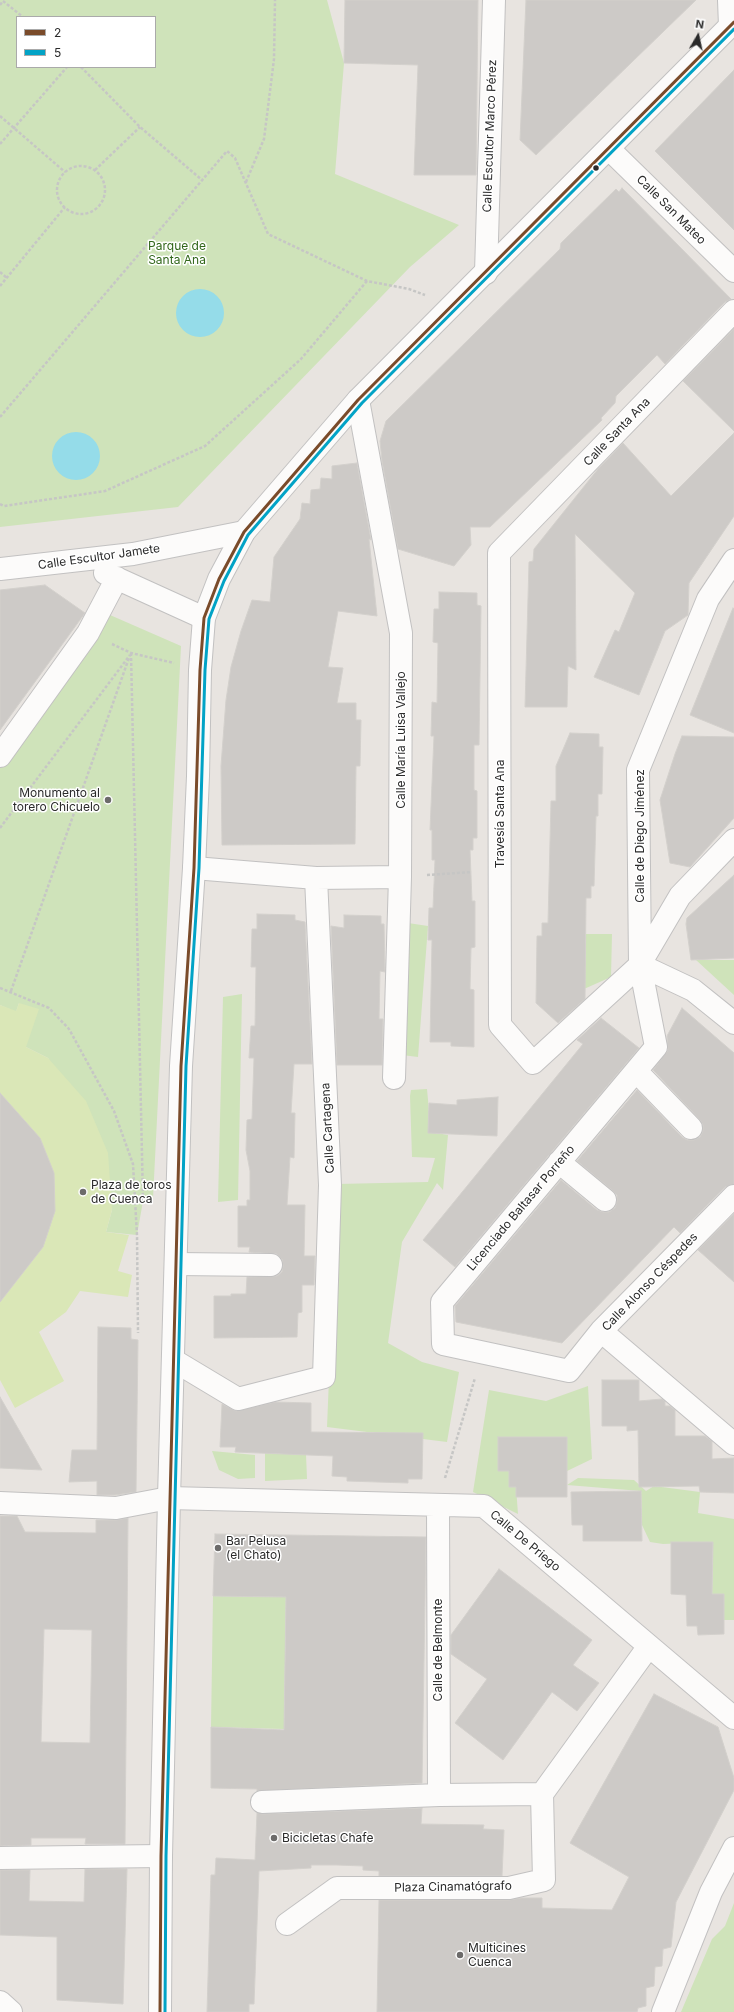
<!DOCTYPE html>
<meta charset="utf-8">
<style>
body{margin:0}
#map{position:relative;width:734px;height:2012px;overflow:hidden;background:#e8e4e0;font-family:Inter,sans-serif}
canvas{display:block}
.legend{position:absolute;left:16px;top:16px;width:140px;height:52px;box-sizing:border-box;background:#fff;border:1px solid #aaa;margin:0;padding:5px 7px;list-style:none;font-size:12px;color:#2a2a2a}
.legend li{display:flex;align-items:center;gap:8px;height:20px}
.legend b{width:20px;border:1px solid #aaa}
.north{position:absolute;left:678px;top:16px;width:40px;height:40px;-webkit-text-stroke:3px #fff;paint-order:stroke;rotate:9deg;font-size:11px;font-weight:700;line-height:16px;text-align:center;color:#2a2a2a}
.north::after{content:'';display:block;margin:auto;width:14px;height:18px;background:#2a2a2a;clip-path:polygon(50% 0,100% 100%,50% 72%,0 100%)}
</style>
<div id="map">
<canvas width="734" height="2012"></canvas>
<ul class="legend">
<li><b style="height:5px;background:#7a4b2a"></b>2</li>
<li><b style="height:5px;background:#02a3c6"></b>5</li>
</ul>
<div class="north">N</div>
</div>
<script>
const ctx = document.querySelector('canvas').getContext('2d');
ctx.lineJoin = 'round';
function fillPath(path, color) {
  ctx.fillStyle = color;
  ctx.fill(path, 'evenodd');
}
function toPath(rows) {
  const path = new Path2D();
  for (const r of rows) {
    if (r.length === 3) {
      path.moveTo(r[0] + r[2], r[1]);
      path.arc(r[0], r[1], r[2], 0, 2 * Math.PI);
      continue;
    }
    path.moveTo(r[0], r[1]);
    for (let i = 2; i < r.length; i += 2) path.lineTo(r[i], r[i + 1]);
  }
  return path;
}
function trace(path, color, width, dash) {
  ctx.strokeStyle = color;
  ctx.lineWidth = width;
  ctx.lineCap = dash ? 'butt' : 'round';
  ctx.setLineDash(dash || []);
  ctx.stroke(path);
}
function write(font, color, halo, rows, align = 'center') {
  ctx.font = font + ' Inter,sans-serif';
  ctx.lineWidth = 3;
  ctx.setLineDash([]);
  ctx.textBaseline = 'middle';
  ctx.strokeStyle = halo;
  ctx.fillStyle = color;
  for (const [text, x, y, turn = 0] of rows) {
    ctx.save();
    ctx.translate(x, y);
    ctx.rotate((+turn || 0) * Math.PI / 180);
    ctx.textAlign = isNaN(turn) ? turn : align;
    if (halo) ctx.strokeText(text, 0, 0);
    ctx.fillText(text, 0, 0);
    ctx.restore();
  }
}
const green = toPath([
 [0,0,327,0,344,63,335,174,459,225,410,267,178,507,0,527],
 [17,17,155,17,155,67,17,67],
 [110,615,181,646,153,1198,143,1201,137,1235,106,1232,112,1210,48,1058,26,1047,19,1003,16,1012,0,1005,0,756,88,633],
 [408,923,428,926,418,1057,402,1055],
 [586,934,612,934,611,977,584,989],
 [696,960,734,960,734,995],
 [242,994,238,1200,218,1202,223,997],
 [427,1089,431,1132,448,1135,443,1190,437,1183,402,1242,388,1343,422,1362,459,1372,447,1442,327,1427,337,1184,428,1182,435,1158,412,1157,410,1096,411,1090],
 [588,1386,592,1459,567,1471,566,1437,498,1437,498,1471,509,1471,509,1487,516,1487,518,1514,473,1492,489,1390,546,1401],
 [212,1451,255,1455,255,1478,238,1479,219,1470],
 [265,1453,306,1454,307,1479,265,1481],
 [578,1478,634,1480,646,1491,654,1486,700,1492,698,1513,734,1519,734,1620,724,1620,712,1594,713,1542,663,1544,650,1542,642,1525,641,1491,567,1485],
 [213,1596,286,1597,284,1729,211,1727],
 [734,1903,734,2012,681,2012,712,1939,725,1926]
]);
const pitch = toPath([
 [19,1003,39,1009,26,1047,48,1058,86,1101,108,1153,112,1210,106,1232,129,1235,118,1271,132,1275,128,1297,80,1291,66,1312,39,1332,64,1381,15,1408,0,1380,0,1005,16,1011]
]);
const water = toPath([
 [200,313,24],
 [76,456,24]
]);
const building = toPath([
 [345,0,478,0,476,175,414,175,418,65,344,63,345,0],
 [526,0,696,0,536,155,520,140,526,0],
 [734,70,734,230,655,151,734,70],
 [622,188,731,299,725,302,665,364,657,355,616,396,615,403,601,418,602,420,490,527,470,527,471,545,454,566,398,549,382,461,380,441,386,421,560,249,561,243,616,189,619,192,622,188],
 [734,329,734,431,683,381,734,329],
 [734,433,734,516,689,583,688,615,665,631,639,695,594,677,615,630,619,632,635,593,575,534,576,670,568,666,567,707,525,707,529,562,533,561,534,549,598,469,623,443,671,496,734,433],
 [357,463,371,540,369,539,377,616,338,611,328,667,343,668,337,703,356,703,356,720,361,720,360,766,356,766,355,844,222,845,221,766,226,700,231,667,241,631,252,600,270,602,274,557,300,519,302,503,310,504,311,490,320,489,321,478,332,479,332,466,357,463],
 [45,585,85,613,0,730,0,590,45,585],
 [439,592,477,593,477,605,481,606,479,745,474,745,474,790,477,791,477,838,473,838,473,850,470,850,472,901,475,901,475,947,471,948,470,989,474,990,474,1047,451,1046,451,1042,430,1042,432,940,428,940,429,908,433,908,435,860,432,860,432,830,430,830,434,736,431,736,432,702,437,703,438,643,433,642,434,609,439,609,439,592],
 [733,608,734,609,734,733,690,715,733,608],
 [570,733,599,734,599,747,603,747,602,794,598,794,598,816,596,816,594,886,591,886,591,898,586,898,585,999,558,1023,536,1003,537,936,542,936,542,923,548,923,551,801,556,801,556,766,570,733],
 [682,736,734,737,734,818,690,867,670,863,660,800,675,754,682,736],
 [734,875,734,958,691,960,686,924,687,918,734,875],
 [257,914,295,915,295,920,305,922,312,1064,294,1064,291,1113,295,1113,294,1158,290,1157,287,1205,305,1205,304,1256,315,1256,314,1285,302,1285,302,1312,298,1313,297,1337,214,1338,214,1296,231,1296,231,1294,246,1294,247,1277,277,1276,282,1272,283,1266,282,1259,277,1254,249,1252,250,1247,238,1247,238,1206,247,1206,247,1200,250,1200,250,1171,246,1150,247,1120,252,1119,254,1058,249,1058,251,1026,255,1026,256,967,251,967,252,929,257,929,257,914],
 [344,915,381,916,381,924,384,924,385,972,380,971,379,1019,383,1019,382,1065,337,1065,331,926,344,928,344,915],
 [682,1008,734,1053,734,1184,725,1187,680,1233,674,1227,562,1343,456,1322,455,1306,561,1180,597,1210,603,1212,609,1212,615,1208,617,1202,617,1195,613,1191,577,1161,637,1090,682,1137,687,1140,694,1140,700,1137,703,1131,703,1125,700,1120,653,1070,668,1050,667,1036,682,1008],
 [601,1018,639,1048,455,1267,423,1240,583,1044,577,1040,601,1018],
 [0,1093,40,1138,54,1173,55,1211,43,1247,0,1302,0,1093],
 [498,1097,497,1136,428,1133,429,1103,457,1105,457,1100,498,1097],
 [734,1214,734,1282,698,1250,734,1214],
 [98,1327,131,1328,131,1339,138,1340,136,1492,115,1495,97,1495,97,1481,69,1482,72,1450,97,1450,98,1327],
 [602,1380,639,1380,639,1401,662,1399,665,1401,665,1406,670,1406,675,1410,675,1436,705,1436,712,1441,712,1459,734,1458,734,1493,700,1492,699,1486,639,1487,638,1430,627,1431,627,1426,602,1426,602,1380],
 [0,1397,42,1470,0,1468,0,1397],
 [275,1402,311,1403,311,1432,423,1433,422,1479,408,1479,408,1483,347,1481,347,1477,332,1476,333,1456,235,1452,236,1447,220,1447,222,1404,236,1411,275,1402],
 [498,1437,567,1437,567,1497,516,1497,516,1487,509,1487,509,1471,498,1471,498,1437],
 [641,1491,642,1541,583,1541,583,1525,572,1525,571,1492,641,1491],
 [0,1516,17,1516,25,1532,96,1533,96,1520,116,1520,128,1518,125,1844,85,1844,86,1838,31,1838,31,1845,0,1846,0,1516],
 [44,1629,92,1630,90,1743,41,1742,44,1629],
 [215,1534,426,1537,422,1783,257,1791,257,1789,211,1788,211,1727,284,1730,286,1597,213,1596,215,1534],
 [671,1542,713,1542,712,1594,724,1594,724,1634,698,1635,697,1626,687,1626,686,1595,671,1594,671,1542],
 [499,1569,592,1640,573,1665,599,1683,577,1711,552,1692,503,1760,455,1723,487,1679,451,1654,451,1635,499,1569],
 [654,1694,718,1727,734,1778,734,1790,676,1902,671,1947,663,1949,662,1966,655,1967,654,1986,646,1988,646,2006,638,2008,637,2012,377,2012,379,1900,509,1900,521,1898,542,1898,542,1908,612,1910,629,1877,570,1843,654,1694],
 [422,1808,421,1824,484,1825,483,1829,504,1830,502,1876,379,1876,379,1871,363,1870,363,1866,337,1865,311,1865,311,1868,259,1871,254,2004,249,2004,249,2012,207,2012,211,1875,215,1875,216,1858,255,1860,257,1813,262,1814,422,1808],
 [85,1869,127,1869,123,2004,57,2000,57,1937,0,1935,0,1870,30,1870,29,1901,84,1902,85,1869]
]);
const path = toPath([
 [0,5,3,1,23,17],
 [81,67,140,127,202,180],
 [0,116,65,172],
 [0,144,67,67],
 [81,190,24],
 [95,170,140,127],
 [246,182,264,139,274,59,275,0],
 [0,272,7,278],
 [0,286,65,207],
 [0,417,227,151,235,158,268,234,367,281,409,289,425,295],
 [0,504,4,506,105,491,205,446,301,359,367,281],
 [112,644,131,653,174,663],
 [131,653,143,1201],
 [0,828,130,655],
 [427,875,472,872],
 [0,988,49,1008,69,1029,114,1111,133,1164,137,1235,138,1333],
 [11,991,130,655],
 [445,1478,475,1378]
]);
const street = toPath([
 [729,0,730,26],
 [609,149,734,271],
 [486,273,494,0],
 [734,311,499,553,500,1025,533,1063,640,965,638,770,708,599,734,560],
 [0,569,133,554,244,532],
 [105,573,204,618],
 [0,756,88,633,117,578],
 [194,868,316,878,400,877,401,633,358,400],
 [640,964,680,896,734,840],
 [640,965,656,1047,442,1302,443,1344,569,1371,601,1331,734,1196],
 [640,965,693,990,734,1023],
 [636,1071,691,1128],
 [394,1078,400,877],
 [559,1162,605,1200],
 [176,1264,271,1265],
 [601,1331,734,1444],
 [173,1360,238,1399,324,1377,330,1185,316,878],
 [0,1503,116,1508,169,1498,484,1506,734,1718],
 [438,1505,439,1795],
 [262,1802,439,1795,542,1794,649,1646],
 [0,1858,161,1856],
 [287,1924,337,1888,509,1888,544,1880,542,1794],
 [0,2002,11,2012],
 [663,2012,711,1892,734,1848]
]);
const secondary = toPath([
 [160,2012,161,1856,169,1498,181,1066,194,868,198,776,200,670,204,618,219,579,244,532,358,400,734,22]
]);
const bus1 = toPath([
 [160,2012,161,1856,181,1066,194,868,200,670,204,618,219,579,244,532,358,400,734,22]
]);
const bus2 = toPath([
 [165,2012,166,1856,186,1066,199,868,205,670,209,619,224,581,248,535,362,403,734,29]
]);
const markers = [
 [596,168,3.5,"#2a2a2a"],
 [108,800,4,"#6c6b6a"],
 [83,1192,4,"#6c6b6a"],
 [218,1548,4,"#6c6b6a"],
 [274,1838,4,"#6c6b6a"],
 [460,1955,4,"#6c6b6a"]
];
const streetNames = [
 ["Calle Escultor Marco Pérez",490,136,-88],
 ["Calle San Mateo",671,210,45],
 ["Calle Santa Ana",617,432,-46],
 ["Calle Escultor Jamete",99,557,-8],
 ["Calle María Luisa Vallejo",401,740,-90],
 ["Travesía Santa Ana",500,814,-90],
 ["Calle de Diego Jiménez",640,836,-90],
 ["Calle Cartagena",328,1128,-93],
 ["Licenciado Baltasar Porreño",521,1208,-50],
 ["Calle Alonso Céspedes",650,1282,-46],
 ["Calle De Priego",525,1541,40],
 ["Calle de Belmonte",438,1650,-90],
 ["Plaza Cinamatógrafo",453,1887,-1]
];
const parkNames = [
 ["Parque de",177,246],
 ["Santa Ana",177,260]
];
const poiNames = [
 ["Monumento al",100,793,"right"],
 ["torero Chicuelo",100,807,"right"],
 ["Plaza de toros",91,1185],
 ["de Cuenca",91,1199],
 ["Bar Pelusa",226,1541],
 ["(el Chato)",226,1555],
 ["Bicicletas Chafe",282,1838],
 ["Multicines",468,1948],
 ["Cuenca",468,1962]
];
fillPath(green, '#cfe3ba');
fillPath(pitch, '#dae7b7');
fillPath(water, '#95dce9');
fillPath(building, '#cdcac7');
trace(building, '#d3d0cc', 1);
trace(street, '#c2c1c1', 24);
trace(secondary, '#c2c1c1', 24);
trace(path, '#c6c6c5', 2.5, [3, 2]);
trace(street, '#fcfbfa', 22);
trace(secondary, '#fcfbfa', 22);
trace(bus1, '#7a4b2a', 3);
trace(bus2, '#02a3c6', 3);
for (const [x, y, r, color] of markers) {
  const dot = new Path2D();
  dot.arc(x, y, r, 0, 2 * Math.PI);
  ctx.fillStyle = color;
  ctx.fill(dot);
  trace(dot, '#fff', 1.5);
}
write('12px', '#2a2a2a', '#fff', streetNames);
write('12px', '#32671b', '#fff', parkNames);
write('12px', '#2a2a2a', '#fff', poiNames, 'left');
</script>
